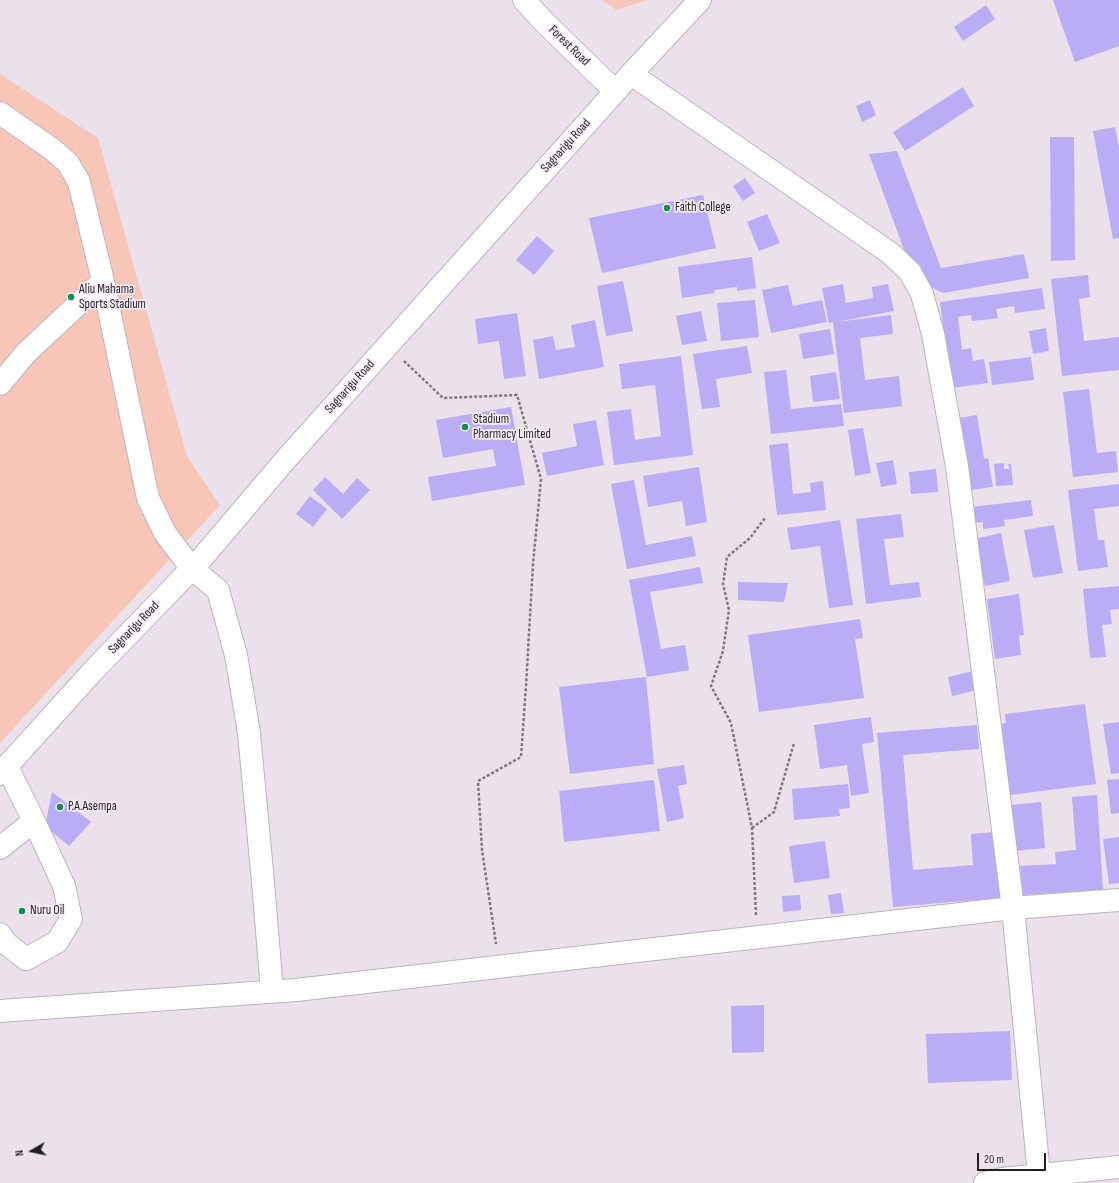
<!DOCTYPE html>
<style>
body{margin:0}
#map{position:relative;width:1119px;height:1183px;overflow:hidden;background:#eae1ea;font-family:"Sofia Sans Condensed",sans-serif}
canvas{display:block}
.north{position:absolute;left:12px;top:1131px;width:40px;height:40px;-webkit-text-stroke:3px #f8eef7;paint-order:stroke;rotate:261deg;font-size:11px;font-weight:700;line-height:16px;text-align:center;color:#211e21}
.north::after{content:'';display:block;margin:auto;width:14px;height:18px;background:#211e21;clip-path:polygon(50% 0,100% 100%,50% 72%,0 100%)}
.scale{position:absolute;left:977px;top:1153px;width:69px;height:18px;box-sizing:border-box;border:2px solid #211e21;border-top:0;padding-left:5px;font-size:12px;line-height:14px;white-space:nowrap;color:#211e21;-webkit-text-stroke:3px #f8eef7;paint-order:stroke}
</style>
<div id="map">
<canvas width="1119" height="1183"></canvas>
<div class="north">N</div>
<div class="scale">20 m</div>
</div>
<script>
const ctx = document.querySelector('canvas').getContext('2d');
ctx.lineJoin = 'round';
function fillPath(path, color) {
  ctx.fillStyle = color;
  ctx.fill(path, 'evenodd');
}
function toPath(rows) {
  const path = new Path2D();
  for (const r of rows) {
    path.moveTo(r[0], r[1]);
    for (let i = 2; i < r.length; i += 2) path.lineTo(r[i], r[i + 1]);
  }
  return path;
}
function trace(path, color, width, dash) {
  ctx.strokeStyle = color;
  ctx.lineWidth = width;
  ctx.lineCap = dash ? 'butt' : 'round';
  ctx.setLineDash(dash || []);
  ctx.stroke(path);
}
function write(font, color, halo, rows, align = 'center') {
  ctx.font = font + ' "Sofia Sans Condensed",sans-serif';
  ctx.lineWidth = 3.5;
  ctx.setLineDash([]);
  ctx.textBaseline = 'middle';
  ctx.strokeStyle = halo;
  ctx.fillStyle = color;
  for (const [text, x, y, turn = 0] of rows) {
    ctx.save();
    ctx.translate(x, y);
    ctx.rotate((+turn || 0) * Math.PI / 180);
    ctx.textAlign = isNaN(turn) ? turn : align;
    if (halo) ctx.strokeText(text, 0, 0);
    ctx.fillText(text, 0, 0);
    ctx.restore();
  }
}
const green = toPath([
 [603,0,647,0,616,10],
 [0,74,98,138,187,456,220,505,0,743]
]);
const building = toPath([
 [1053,0,1119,0,1119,46,1075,62],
 [986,5,995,19,963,41,954,27],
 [963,87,974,106,905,151,893,132],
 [870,100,876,115,862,122,856,106],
 [1115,127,1119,148,1119,238,1113,239,1093,131],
 [1050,137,1074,137,1075,260,1051,261],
 [897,151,941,268,1024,254,1029,278,943,293,927,285,914,277,869,154],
 [745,178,755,193,743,201,733,186],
 [703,195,716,248,602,273,589,218],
 [767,214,780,243,759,251,747,222],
 [537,236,554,251,534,275,516,260],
 [752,257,756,288,737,291,737,287,714,290,715,293,682,298,678,267],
 [1088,275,1090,297,1079,299,1084,341,1119,337,1119,370,1062,376,1051,279],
 [623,281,633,331,606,336,597,286],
 [843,284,846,303,873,298,872,287,888,284,894,311,836,322,891,315,893,334,860,338,865,380,899,376,902,406,844,413,833,322,829,323,822,288],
 [788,285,793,306,822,300,827,322,771,333,762,290],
 [1042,288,1045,309,1015,313,1014,306,996,309,998,318,972,321,971,315,958,317,962,350,971,348,973,361,984,359,988,383,951,388,940,302],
 [755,300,759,337,721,341,717,303],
 [701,311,707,341,682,345,676,316],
 [517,313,526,376,504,379,499,341,478,344,475,319],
 [595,320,604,367,539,379,533,340,553,336,556,350,575,347,571,325],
 [1046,328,1049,351,1033,354,1029,331],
 [830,329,834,354,803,359,799,334],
 [747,346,752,373,716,379,720,407,702,409,693,354],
 [681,356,693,455,614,465,607,412,631,409,635,440,661,436,655,385,622,389,619,364],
 [1031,357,1034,380,992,385,989,362],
 [786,370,791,409,841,404,844,426,771,434,764,372],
 [836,372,840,399,813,402,810,376],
 [1089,389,1097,453,1116,451,1118,472,1073,477,1063,392],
 [511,407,525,485,432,501,428,477,496,466,493,449,443,458,436,420],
 [977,415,984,459,988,458,993,487,969,490,959,418],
 [596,420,604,465,547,476,542,453,577,446,573,424],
 [863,428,871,473,855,476,848,430],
 [788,443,793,494,811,492,810,483,823,481,826,510,777,515,769,445],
 [893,460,897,484,881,487,876,463],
 [1004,463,1004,469,1009,469,1008,464,1011,464,1013,485,996,486,994,464],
 [699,467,707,522,686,526,682,501,648,507,643,476],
 [936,469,938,492,911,494,909,472],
 [325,477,343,494,357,478,370,490,342,519,313,490],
 [634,480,646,545,692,536,696,556,627,569,611,484],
 [1119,484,1119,506,1094,509,1098,540,1104,540,1108,567,1078,571,1068,490],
 [310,496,327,509,313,527,296,514],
 [1031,500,1033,516,1004,520,1005,526,983,529,983,522,973,523,971,507],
 [901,514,904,537,884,539,890,585,919,582,921,597,866,604,856,519],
 [840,520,853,605,829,608,820,546,791,550,787,528],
 [1054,525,1063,573,1033,578,1024,530],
 [1001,533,1010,581,985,586,975,539],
 [700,567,703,583,650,592,661,649,685,645,689,670,647,677,629,580],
 [738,582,788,583,784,602,738,600],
 [1119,586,1119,609,1110,610,1112,624,1102,625,1106,657,1090,658,1083,589],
 [1019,594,1024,635,1019,636,1021,655,995,659,987,599],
 [860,619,863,638,855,639,864,698,759,712,748,635],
 [973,671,978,690,952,696,948,677],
 [646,677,654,764,570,774,559,687],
 [1085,704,1096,784,1010,795,1001,724,1006,723,1005,714],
 [871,717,874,742,862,744,869,793,851,796,847,765,820,769,814,725],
 [1119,722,1119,773,1111,774,1103,724],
 [977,725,979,749,903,755,913,870,973,865,971,834,994,832,1000,898,893,907,877,733],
 [684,765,687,784,678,786,684,818,667,822,657,769],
 [1119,779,1119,813,1111,814,1107,780],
 [654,780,660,831,564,842,559,791],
 [848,784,850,808,839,809,840,816,794,820,792,789],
 [52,792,91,822,69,846,45,826],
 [1097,795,1103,890,1022,895,1020,866,1056,864,1055,852,1076,850,1072,797],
 [1041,802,1045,848,1014,851,1010,805],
 [1119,837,1119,883,1109,884,1103,839],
 [825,841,830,878,794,883,789,846],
 [841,893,844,913,831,914,828,895],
 [800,895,801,910,783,912,782,896],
 [764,1005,764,1052,732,1053,731,1006],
 [1010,1031,1012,1080,928,1083,926,1034]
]);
const path = toPath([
 [404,361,443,398,517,395,541,479,533,564,526,686,521,757,478,781,482,850,496,944],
 [752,828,774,812,794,743],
 [756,915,752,828,731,723,711,686,723,651,729,610,723,584,727,557,750,538,765,518]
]);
const minor = toPath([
 [524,0,544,22,615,91],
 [631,74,890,253,910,272,922,294,933,334,957,466,1013,908,1039,1175],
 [0,113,52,149,68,163,79,182,103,281,148,498,165,533,192,569,218,590,236,655,249,733,263,882,272,991],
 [0,384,26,353,103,281],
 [0,848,34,821],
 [0,934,7,944,26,959,57,942,71,919,64,886,34,821,7,767],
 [0,1011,296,990,1013,908,1119,900],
 [985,1183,1002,1179,1119,1167]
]);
const major = toPath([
 [0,774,93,671,202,558,287,458,442,285,631,74,700,0]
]);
const markers = [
 [667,208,4,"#11904d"],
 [71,297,4,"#11904d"],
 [465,427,4,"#11904d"],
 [60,807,4,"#11904d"],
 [22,911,4,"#11904d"]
];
const streetNames = [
 ["Forest Road",569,46,44],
 ["Sagnarigu Road",566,146,-48],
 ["Sagnarigu Road",350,387,-48],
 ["Sagnarigu Road",134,628,-46]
];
const poiNames = [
 ["Faith College",675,208],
 ["Aliu Mahama",79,290],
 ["Sports Stadium",79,305],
 ["Stadium",473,420],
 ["Pharmacy Limited",473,435],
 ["P.A.Asempa",68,807],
 ["Nuru Oil",30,911]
];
fillPath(green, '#f7c6b8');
fillPath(building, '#baadf5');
trace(minor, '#bcb4bc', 24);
trace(major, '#bcb4bc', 24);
trace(path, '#7e787e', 2.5, [3, 2]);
trace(minor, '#fff', 22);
trace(major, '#fff', 22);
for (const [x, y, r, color] of markers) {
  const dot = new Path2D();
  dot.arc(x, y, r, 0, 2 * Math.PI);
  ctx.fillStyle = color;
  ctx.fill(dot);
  trace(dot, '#f8eef7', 1.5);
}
write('13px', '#211e21', '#f8eef7', streetNames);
write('13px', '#211e21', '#f8eef7', poiNames, 'left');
</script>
